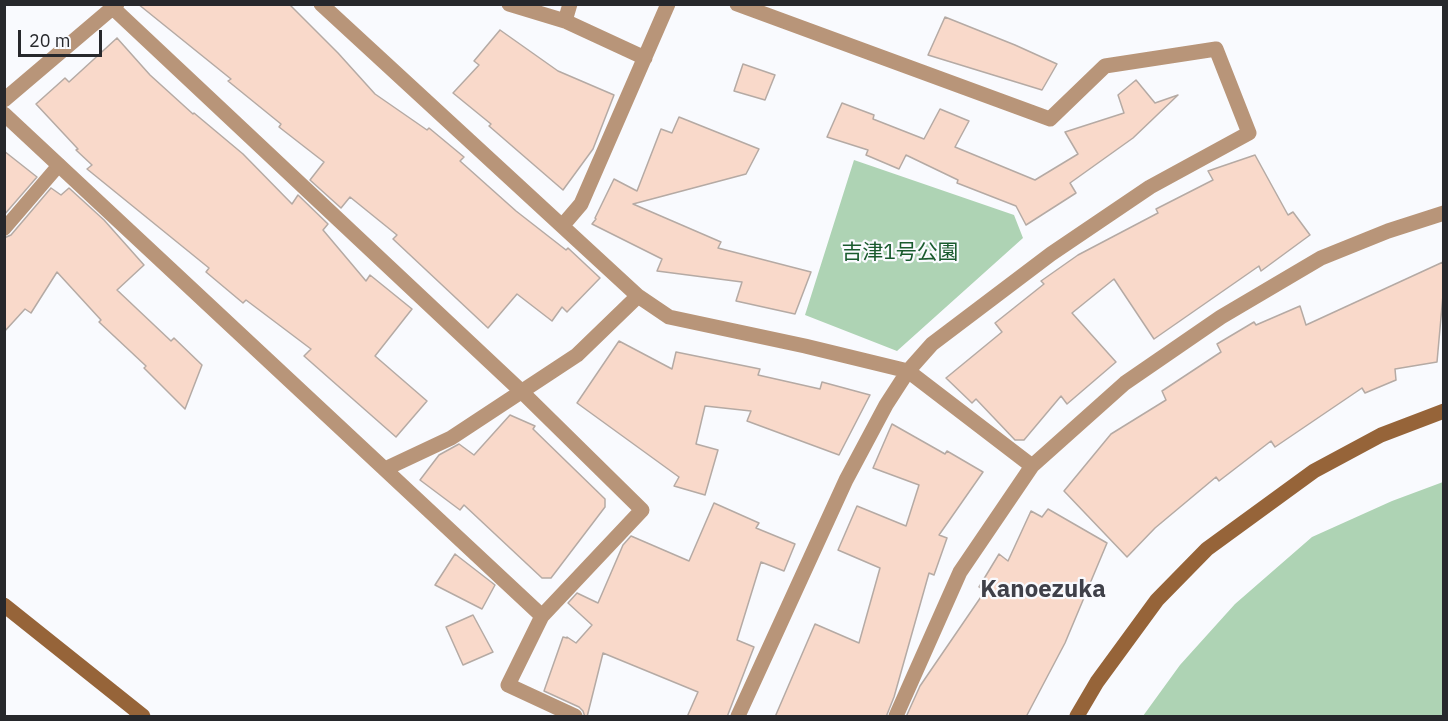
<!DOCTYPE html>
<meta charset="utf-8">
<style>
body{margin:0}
#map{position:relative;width:1448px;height:721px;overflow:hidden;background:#f9fafe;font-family:"IBM Plex Sans",sans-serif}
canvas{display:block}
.frame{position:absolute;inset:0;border:6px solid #27282c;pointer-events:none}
.scale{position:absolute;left:18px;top:30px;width:84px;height:27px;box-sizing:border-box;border:3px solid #27282c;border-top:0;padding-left:8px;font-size:18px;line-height:21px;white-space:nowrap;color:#27282c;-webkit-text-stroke:4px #f9fafe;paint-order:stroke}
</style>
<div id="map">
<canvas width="1448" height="721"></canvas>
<div class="frame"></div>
<div class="scale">20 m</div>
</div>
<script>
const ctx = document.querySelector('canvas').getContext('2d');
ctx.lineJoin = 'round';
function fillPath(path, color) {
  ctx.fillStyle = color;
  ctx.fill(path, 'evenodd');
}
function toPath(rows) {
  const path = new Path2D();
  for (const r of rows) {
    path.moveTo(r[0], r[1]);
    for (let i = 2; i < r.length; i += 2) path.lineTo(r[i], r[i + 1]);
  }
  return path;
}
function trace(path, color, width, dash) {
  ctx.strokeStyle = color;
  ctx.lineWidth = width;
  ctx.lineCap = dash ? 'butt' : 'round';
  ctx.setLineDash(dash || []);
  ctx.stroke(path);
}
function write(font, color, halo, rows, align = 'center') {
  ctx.font = font + ' "IBM Plex Sans","Noto Sans JP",sans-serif';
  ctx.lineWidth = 4.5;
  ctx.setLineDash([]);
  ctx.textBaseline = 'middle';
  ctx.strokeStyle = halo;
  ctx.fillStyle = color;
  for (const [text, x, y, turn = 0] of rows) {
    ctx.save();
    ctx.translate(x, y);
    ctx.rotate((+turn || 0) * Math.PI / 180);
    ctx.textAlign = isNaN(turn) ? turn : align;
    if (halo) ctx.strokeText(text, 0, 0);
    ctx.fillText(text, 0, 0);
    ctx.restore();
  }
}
const green = toPath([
 [854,160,1014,215,1023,238,897,351,805,315],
 [1443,482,1443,716,1143,716,1180,665,1235,604,1312,537,1392,501]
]);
const building = toPath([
 [138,4,289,4,338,53,375,94,427,130,429,128,464,157,460,161,516,211,566,250,568,248,600,278,567,312,562,307,552,321,517,294,488,328,393,239,397,235,350,197,341,208,310,180,324,162,279,127,281,124,228,81,231,79,138,4],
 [945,17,1015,45,1057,64,1042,90,928,55,945,17],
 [500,30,558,71,614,95,593,149,563,190,489,126,491,124,453,93,479,65,474,61,500,30],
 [117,38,150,75,193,114,194,113,243,154,292,204,298,195,328,224,323,230,366,281,370,275,412,309,375,356,427,401,396,437,304,356,311,349,246,300,243,303,206,272,209,268,87,169,92,165,76,150,78,149,36,104,65,78,69,82,117,38],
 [743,64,775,75,765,100,734,91,743,64],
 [1136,80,1155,103,1178,95,1133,138,1070,183,1076,193,1026,225,1016,206,957,183,958,180,906,155,899,169,866,155,868,150,827,137,842,103,874,115,873,119,924,139,940,109,969,121,955,147,1035,180,1078,154,1065,132,1124,113,1118,95,1136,80],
 [679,117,759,149,746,174,633,204,721,242,718,248,811,272,795,314,736,301,742,282,657,271,662,259,592,224,596,219,595,218,614,179,637,191,661,129,672,133,679,117],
 [4,151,37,177,4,215,4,151],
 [1255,155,1288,215,1293,212,1310,235,1261,271,1259,266,1154,339,1114,279,1072,313,1116,362,1067,404,1061,396,1024,440,1015,440,976,399,972,403,946,378,1002,332,995,323,1044,284,1041,281,1078,255,1158,213,1156,209,1213,180,1208,171,1255,155],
 [51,188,61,195,69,188,104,220,144,265,117,290,171,341,174,338,202,365,185,409,144,368,146,366,99,322,101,320,57,272,31,313,25,309,4,332,4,238,11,235,51,188],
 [1443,262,1443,295,1437,362,1395,369,1396,380,1365,393,1362,388,1275,447,1271,441,1219,481,1216,477,1155,528,1127,557,1064,491,1111,434,1166,400,1162,391,1221,352,1217,344,1254,322,1256,325,1300,306,1306,325,1443,262],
 [619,341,672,369,676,352,760,369,758,375,820,389,822,382,870,395,839,455,747,421,751,411,705,406,696,444,718,450,705,495,674,486,679,477,577,403,619,341],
 [510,415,535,426,533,429,605,499,605,507,551,578,542,578,464,505,460,510,420,480,439,455,459,444,474,455,510,415],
 [892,424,945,454,947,451,983,472,939,535,947,538,934,575,929,573,894,697,886,717,775,717,815,624,859,643,880,568,838,550,857,506,906,526,919,485,873,468,892,424],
 [714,503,759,523,756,528,795,544,784,571,761,562,737,640,754,647,727,717,687,717,698,692,603,653,587,717,585,717,583,711,579,707,544,691,563,637,567,638,567,637,576,643,592,625,568,603,577,593,598,603,623,545,631,536,689,561,714,503],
 [1048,509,1107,543,1065,643,1026,717,906,717,920,686,985,591,979,587,999,554,1008,561,1031,511,1042,517,1048,509],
 [455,554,495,585,482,609,435,585,455,554],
 [473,615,493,652,463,665,446,627,473,615]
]);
const lane = toPath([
 [4,229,59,165]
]);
const street = toPath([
 [321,4,638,296,669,317,805,346,908,371,1032,466],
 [509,4,565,21,645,58],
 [737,4,1050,119,1105,66,1216,49,1249,133,1150,187,1051,254,932,344,908,371,886,405,846,480,738,716],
 [113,8,521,391,642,510,542,616,508,685,575,716],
 [565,21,570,4],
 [4,100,117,4],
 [4,114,542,616],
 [563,225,581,204,668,4],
 [385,469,451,438,577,355,638,296],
 [896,716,960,572,1032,466,1125,383,1221,317,1321,258,1388,231,1444,213]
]);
const secondary = toPath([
 [4,605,143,716],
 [1077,716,1097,682,1157,600,1207,549,1314,471,1381,435,1444,411]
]);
const parkNames = [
 ["吉津1号公園",900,253]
];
const quarterNames = [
 ["Kanoezuka",1043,590]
];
fillPath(green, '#aed3b4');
fillPath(building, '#f9d9ca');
trace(building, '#b5aaa4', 1.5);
trace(lane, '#b89579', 14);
trace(street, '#b89579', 15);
trace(secondary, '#966439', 15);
write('21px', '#195a2d', '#f9fafe', parkNames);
write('bold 24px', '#3f4049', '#f9fafe', quarterNames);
</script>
